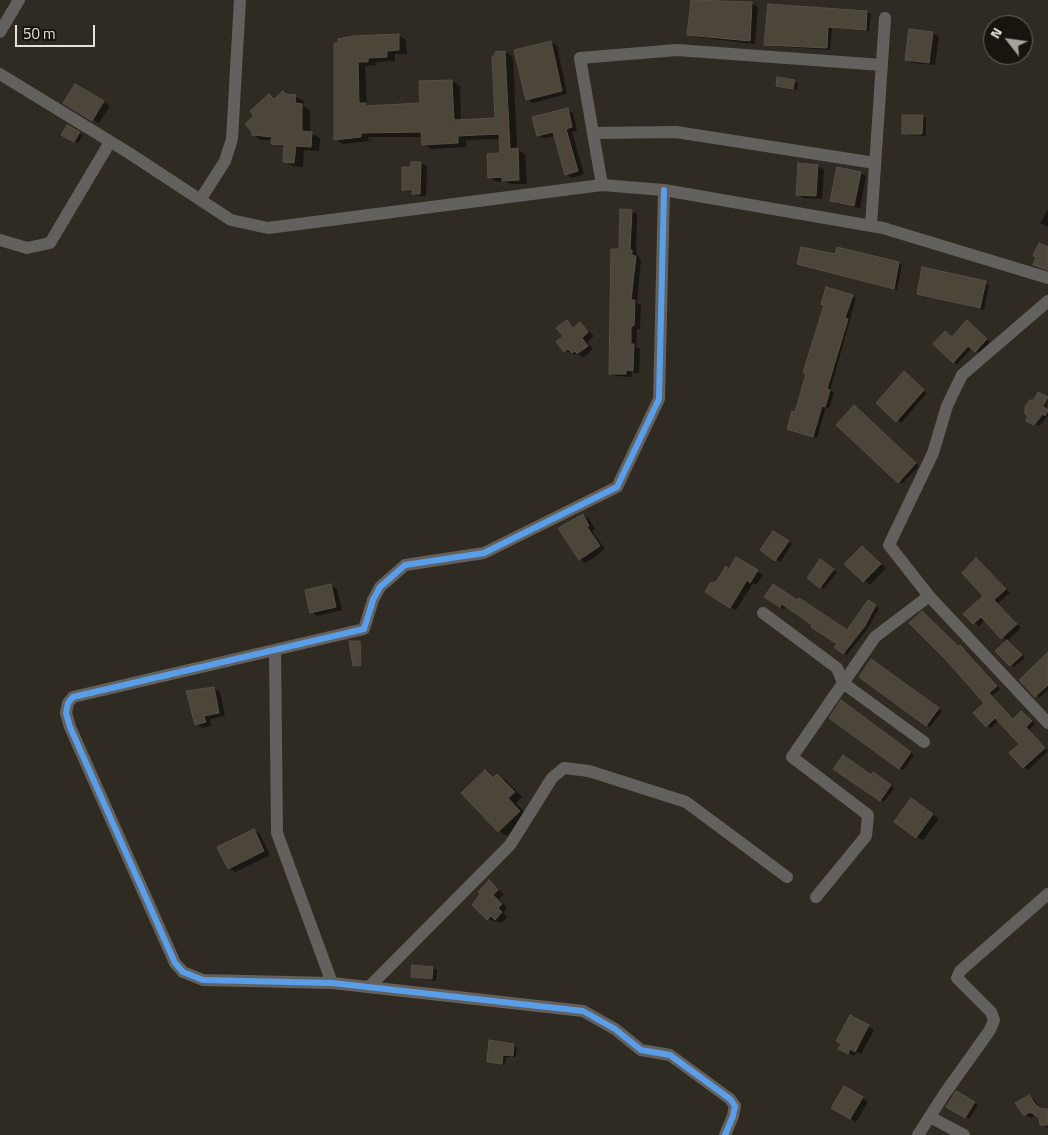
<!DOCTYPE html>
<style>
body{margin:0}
#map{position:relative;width:1048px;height:1135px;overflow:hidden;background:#2f2b22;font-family:"Titillium Web",sans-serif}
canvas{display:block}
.north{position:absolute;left:983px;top:15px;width:50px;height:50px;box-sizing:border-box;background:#19150e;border:1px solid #6c675e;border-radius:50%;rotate:300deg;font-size:14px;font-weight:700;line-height:20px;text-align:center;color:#e8e1d7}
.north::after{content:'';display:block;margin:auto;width:18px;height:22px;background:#a7a198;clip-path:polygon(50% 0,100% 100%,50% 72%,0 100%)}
.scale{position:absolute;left:15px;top:25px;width:80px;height:22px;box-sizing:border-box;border:2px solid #e8e1d7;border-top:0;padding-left:6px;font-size:15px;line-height:18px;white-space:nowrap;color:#e8e1d7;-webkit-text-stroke:4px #19150e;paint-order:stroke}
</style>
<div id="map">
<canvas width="1048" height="1135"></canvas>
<div class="north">N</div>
<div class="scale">50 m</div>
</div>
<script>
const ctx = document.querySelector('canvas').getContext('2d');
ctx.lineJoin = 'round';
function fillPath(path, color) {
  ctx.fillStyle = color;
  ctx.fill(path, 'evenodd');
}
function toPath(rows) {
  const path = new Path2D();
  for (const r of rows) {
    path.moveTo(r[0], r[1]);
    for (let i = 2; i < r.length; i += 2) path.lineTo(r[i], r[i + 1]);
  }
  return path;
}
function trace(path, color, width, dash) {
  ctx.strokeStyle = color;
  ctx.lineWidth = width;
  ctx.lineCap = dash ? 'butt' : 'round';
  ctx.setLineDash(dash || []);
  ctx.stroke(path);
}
const shadow = toPath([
 [692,0,751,3,758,7,755,44,695,37,689,34],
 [769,5,867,12,871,14,869,31,832,28,830,50,770,46,766,44],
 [910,30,933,33,939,37,935,65,913,63,907,59],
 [398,35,406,40,407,54,395,54,395,61,375,62,376,65,365,66,367,105,370,107,421,104,452,81,460,86,461,121,497,119,505,52,513,57,517,149,525,154,527,184,511,184,505,181,497,182,489,177,501,154,500,139,466,140,466,147,431,149,423,144,423,137,368,137,369,141,343,144,335,139,334,70],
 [551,43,557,46,567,94,533,103,527,99],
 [794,81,798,83,797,90,777,86],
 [76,85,110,106,99,123,65,103],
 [270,95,276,99,295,96,304,101,303,106,310,110,310,133,320,138,319,151,304,150,303,167,293,166,284,161,285,148,272,143,273,140,261,140,253,135,256,116],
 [567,110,573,113,577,131,572,132,584,174,572,178,566,174,555,136,544,138,538,135],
 [922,116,926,118,926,136,907,135,903,133],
 [68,127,83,135,78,143,63,135],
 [420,163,427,166,426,196,419,196,403,189,412,168],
 [818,166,824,170,822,199,803,198,797,194],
 [860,173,866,176,860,208,838,204,832,200],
 [1048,209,1048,227,1040,223],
 [631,211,637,214,636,253,641,260,637,303,641,305,640,329,637,329,636,347,640,349,639,373,632,373,632,377,616,376,610,373,620,250],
 [836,256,898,263,902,265,897,290,798,264],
 [985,283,989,285,984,310,918,293],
 [852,296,856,298,830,391,834,393,829,408,826,407,817,438,792,430,796,414],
 [567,321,575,328,580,324,594,336,587,342,593,349,584,357,565,351],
 [968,322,990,342,979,353,972,348,957,364,953,362,945,332,953,338],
 [904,373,927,393,901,423,878,403],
 [1038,394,1048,399,1046,408,1048,416,1039,426,1027,421],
 [855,407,919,466,902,484,838,425],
 [583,515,589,519,595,529,592,531,605,549,586,563,580,559],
 [774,532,792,544,780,562,762,550],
 [862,548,886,568,870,585,846,564],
 [736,558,763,575,756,585,753,583,736,610,706,592,729,570],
 [977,560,1010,593,998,603,1021,628,1007,641,985,620,979,626,965,614,985,596],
 [824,563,837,572,824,589,821,587],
 [331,586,337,589,342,610,317,616,311,612],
 [773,586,798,602,799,600,803,602,847,631,868,601,879,608,868,628,847,655,836,647,839,643,813,627,814,625,786,605,784,609,766,597],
 [922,613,960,648,965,649,1000,689,992,696,1014,719,1022,712,1035,724,1029,730,1048,751,1028,770,1024,767,1021,744,999,720,991,728,987,726,986,703],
 [1007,641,1025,658,1014,667,1011,665],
 [359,642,362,665,355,666,354,665],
 [1048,652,1048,690,1039,698,1021,680],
 [875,663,942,711,930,727,927,725],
 [214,688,220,692,225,716,210,719,211,726,202,728,196,724],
 [845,704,914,755,903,770,899,768],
 [834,769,877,776,894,788,884,802],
 [485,772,495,778,497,775,506,780,522,797,516,803,528,816,507,836,499,831],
 [918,803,939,819,923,840,917,837],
 [254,831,260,834,270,855,235,872,229,868],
 [489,882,504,894,499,899,507,908,503,913,507,917,502,923,488,919],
 [433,968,437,970,436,981,412,977],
 [851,1017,874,1030,861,1054,857,1052,854,1056,840,1048],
 [514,1045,517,1047,516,1057,506,1057,505,1065,488,1062],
 [845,1088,868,1102,856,1122,833,1108],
 [957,1093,978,1105,969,1119,948,1106],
 [1029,1096,1035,1100,1042,1110,1048,1110,1048,1128,1041,1124,1041,1117,1037,1114,1031,1118,1024,1115]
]);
const building = toPath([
 [691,0,752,2,750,41,687,35,691,0],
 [768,4,867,11,866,30,828,27,827,48,764,45,768,4],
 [909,29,933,32,929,63,905,60,909,29],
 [399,34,399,50,387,51,387,57,368,58,368,62,358,62,359,103,366,103,366,106,420,103,419,81,452,80,454,120,495,118,492,56,495,56,495,52,505,51,510,149,518,148,519,180,502,181,502,177,488,178,487,154,500,153,499,134,458,136,458,143,422,145,421,132,361,133,361,137,334,140,334,44,338,43,338,39,353,36,399,34],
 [551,41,562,91,526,100,514,50,551,41],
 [777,77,795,80,793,89,776,86,777,77],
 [75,84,104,101,92,121,63,103,75,84],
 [283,91,286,94,296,95,295,103,302,104,302,131,312,132,311,147,296,146,294,163,283,162,284,145,271,144,272,137,252,135,252,132,245,124,254,116,250,111,269,94,274,99,283,91],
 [568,108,572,127,566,129,578,171,565,175,553,132,537,136,532,117,568,108],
 [902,115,923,115,922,134,902,134,902,115],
 [67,125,80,132,74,142,61,135,67,125],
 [411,162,421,162,420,194,412,194,412,190,402,190,402,167,411,167,411,162],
 [798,163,818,165,816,196,796,195,798,163],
 [837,167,861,172,854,206,830,201,837,167],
 [620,209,632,210,630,250,632,250,632,255,636,256,631,300,635,300,634,326,631,326,631,344,634,344,633,371,626,370,626,374,609,374,611,249,619,249,620,209],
 [1039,243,1048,247,1048,270,1033,265,1036,257,1033,256,1039,243],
 [801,247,835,254,837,247,899,262,894,289,797,264,801,247],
 [922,267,986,281,980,308,917,294,922,267],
 [826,287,853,295,845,318,848,319,827,389,830,390,825,407,822,406,813,437,787,429,792,411,795,412,806,374,803,373,824,305,821,304,826,287],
 [567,320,573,328,580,322,588,332,582,338,588,346,577,354,575,351,572,353,568,349,564,352,556,342,563,336,556,328,567,320],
 [967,320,987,339,975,352,968,346,953,363,933,344,945,331,952,337,967,320],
 [904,371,924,390,896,422,876,403,904,371],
 [1038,392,1048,397,1043,406,1048,410,1045,416,1043,414,1034,425,1026,421,1028,416,1025,414,1025,406,1030,400,1034,400,1038,392],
 [854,405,916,463,898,483,836,425,854,405],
 [583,514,589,526,587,527,600,546,579,560,558,528,583,514],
 [773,531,789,541,775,561,760,550,773,531],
 [862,546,881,564,863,582,844,564,862,546],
 [736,557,758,570,750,583,747,580,730,608,705,592,710,583,716,582,726,566,729,569,736,557],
 [976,558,1006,589,994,600,1017,624,1001,639,981,617,973,624,963,614,983,596,962,573,976,558],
 [820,559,834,569,820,588,807,578,820,559],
 [331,584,336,607,310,613,305,590,331,584],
 [773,584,797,600,799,598,847,630,868,600,876,605,865,626,843,654,834,647,837,644,811,627,812,625,782,604,780,607,764,597,773,584],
 [922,611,959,647,960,645,997,686,989,693,1013,719,1021,711,1032,721,1026,727,1045,748,1023,768,1009,753,1019,744,995,718,986,727,973,713,984,703,945,659,909,623,922,611],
 [1007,640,1022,655,1010,666,995,651,1007,640],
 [349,641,360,641,361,665,353,666,349,641],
 [1048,652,1048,685,1035,697,1019,680,1048,652],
 [871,659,939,708,926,726,859,677,871,659],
 [214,687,219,713,204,716,206,722,195,725,186,691,214,687],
 [841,700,911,752,899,769,829,718,841,700],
 [843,755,871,775,873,772,891,785,880,801,833,769,843,755],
 [485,770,493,778,497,774,515,792,508,798,520,811,498,832,461,793,485,770],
 [911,798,933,814,916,838,894,822,911,798],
 [254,829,264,851,228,869,217,847,254,829],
 [489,880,498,890,493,895,502,904,498,908,502,912,495,920,491,916,487,920,472,905,480,894,478,892,489,880],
 [412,965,433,967,432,979,411,977,412,965],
 [850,1015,869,1025,855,1052,850,1049,848,1054,838,1049,841,1044,836,1041,850,1015],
 [489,1040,514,1044,513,1056,503,1055,502,1064,487,1062,489,1040],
 [844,1086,863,1097,850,1119,831,1108,844,1086],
 [956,1091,975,1102,965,1118,946,1107,956,1091],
 [1029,1095,1036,1105,1042,1109,1048,1109,1048,1125,1040,1125,1039,1118,1030,1112,1024,1116,1015,1103,1029,1095]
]);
const street = toPath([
 [0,32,19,0],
 [0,74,129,153,231,220,268,228,602,185,664,190,883,228,1048,278],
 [593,133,676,132,875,163],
 [602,185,580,58,677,50,882,65],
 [664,190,659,399,617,487,484,553,405,565,380,587,373,600,364,629,73,697,68,703,66,713,70,727,175,963,183,972,203,980,332,983,583,1011,615,1029,641,1050,670,1055,730,1099,735,1106,733,1116,725,1135],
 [200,200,225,161,232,139,240,0],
 [871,225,885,18],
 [0,240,27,248,50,243,110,142],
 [929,596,1048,723],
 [763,613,837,668,843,683,924,742],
 [275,650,277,833,332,983],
 [816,897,866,836,868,815,792,757,875,637,929,596,889,545,933,453,947,406,962,375,1048,301],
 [369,987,510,845,552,778,564,768,589,771,686,802,787,877],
 [930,1117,964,1135],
 [918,1135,945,1093,990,1030,994,1020,991,1012,957,978,960,971,1048,894]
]);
const cycleway = toPath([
 [664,190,659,399,617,487,484,553,405,565,380,587,373,600,364,629,73,697,68,703,66,713,70,727,175,963,183,972,203,980,332,983,583,1011,615,1029,641,1050,670,1055,730,1099,735,1106,733,1116,725,1135]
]);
fillPath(shadow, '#0007');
fillPath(building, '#4c453a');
trace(building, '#555149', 1);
trace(street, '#63615d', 12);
trace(cycleway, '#5a9eea', 6);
</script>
